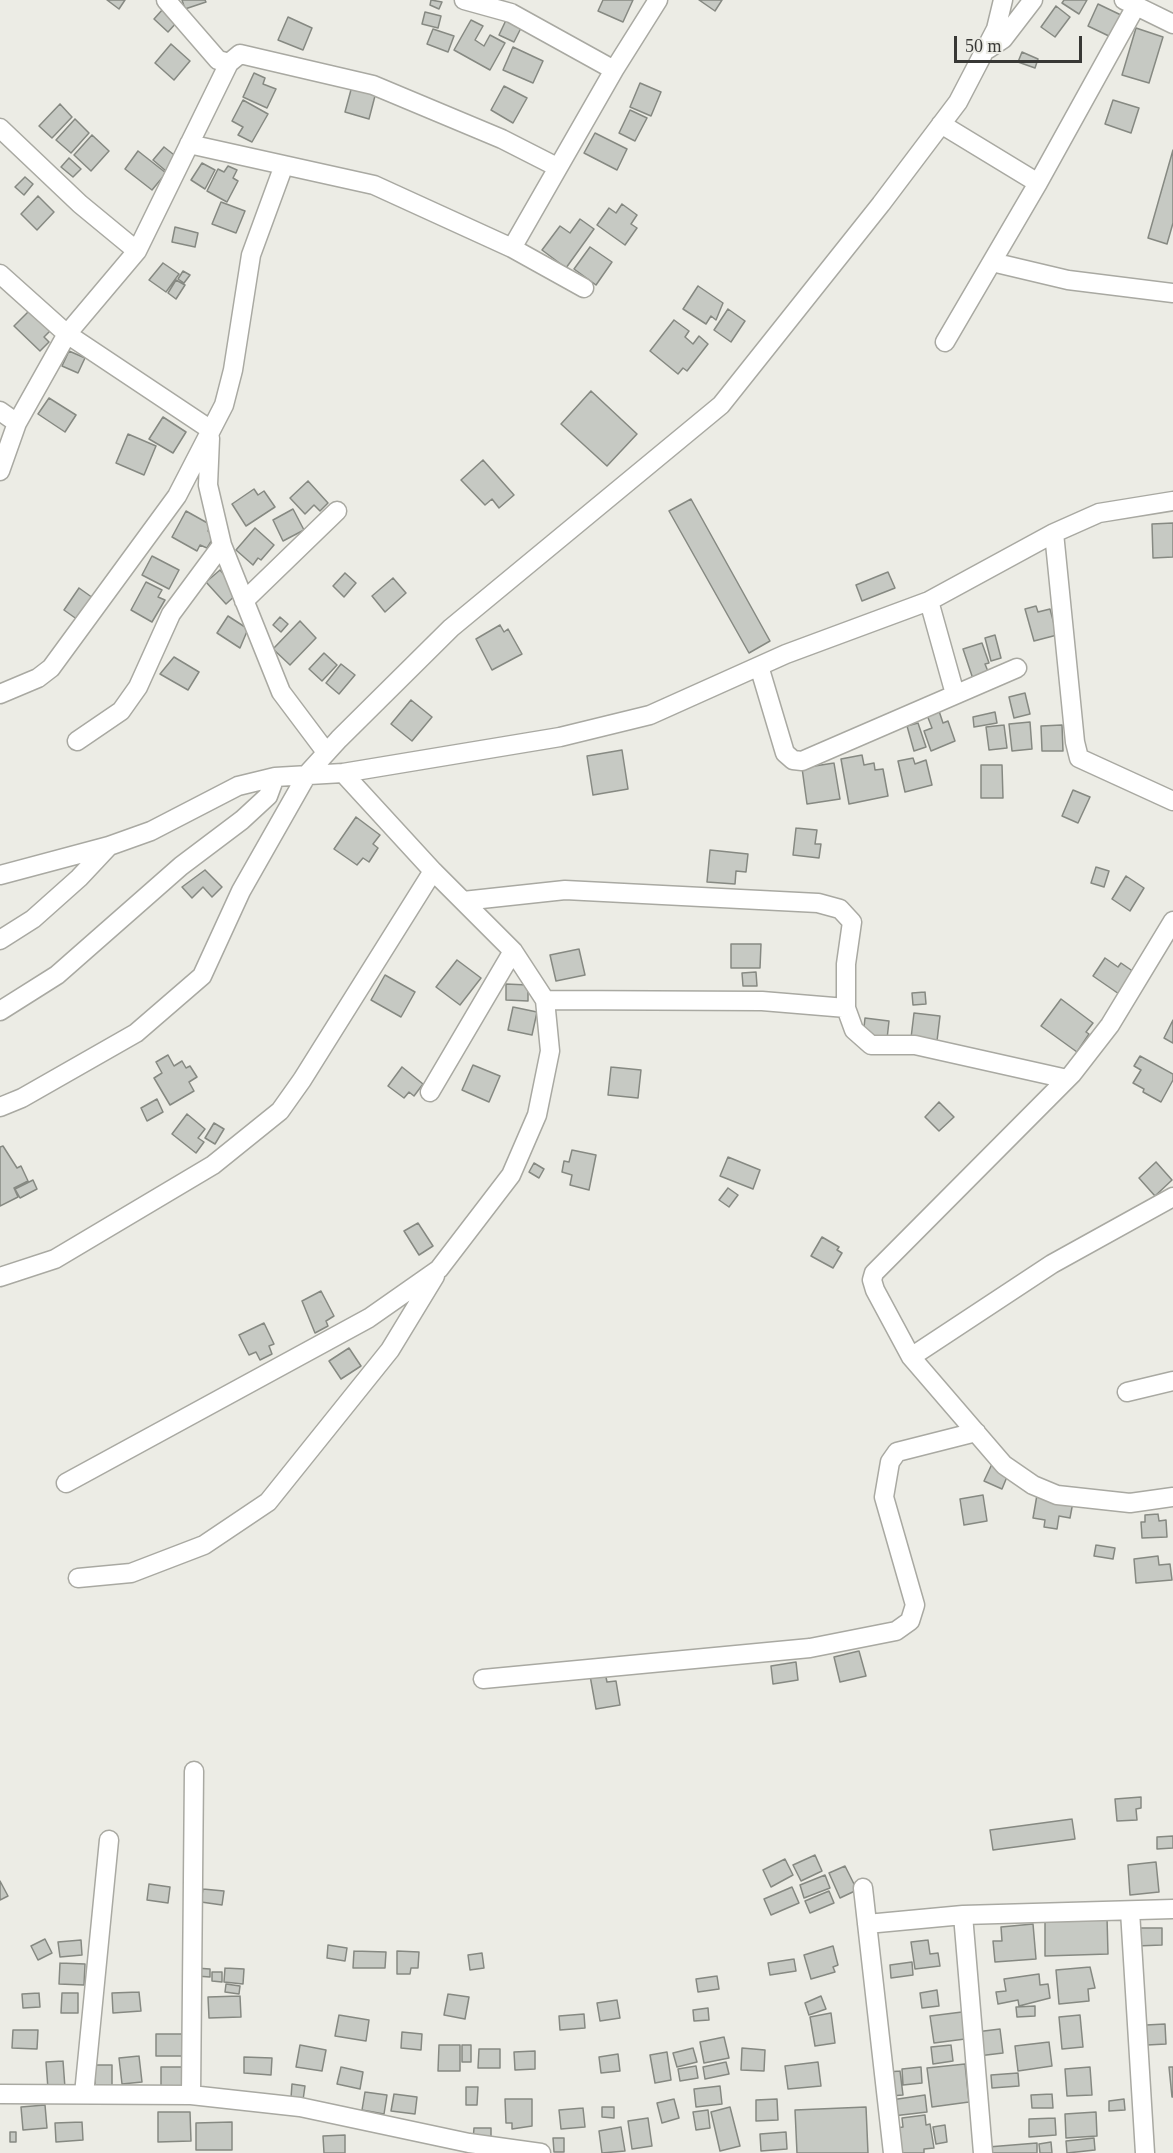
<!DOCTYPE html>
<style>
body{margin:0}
#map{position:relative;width:1173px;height:2153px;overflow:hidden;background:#ecece5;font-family:"Times New Roman",serif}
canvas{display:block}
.scale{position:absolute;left:954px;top:36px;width:128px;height:27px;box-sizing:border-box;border:3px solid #383835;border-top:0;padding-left:8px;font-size:18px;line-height:21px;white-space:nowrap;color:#383835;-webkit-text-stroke:4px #ecece5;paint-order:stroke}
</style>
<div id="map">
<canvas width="1173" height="2153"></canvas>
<div class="scale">50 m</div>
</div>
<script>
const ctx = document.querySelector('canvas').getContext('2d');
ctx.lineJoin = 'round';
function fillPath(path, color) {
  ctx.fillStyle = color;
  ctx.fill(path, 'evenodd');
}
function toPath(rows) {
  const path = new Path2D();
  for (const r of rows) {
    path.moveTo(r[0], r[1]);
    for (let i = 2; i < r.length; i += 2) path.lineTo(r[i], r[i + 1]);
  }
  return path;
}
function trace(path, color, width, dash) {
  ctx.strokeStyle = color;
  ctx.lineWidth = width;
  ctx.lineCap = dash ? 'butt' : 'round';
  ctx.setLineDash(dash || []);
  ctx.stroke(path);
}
const building = toPath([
 [107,0,125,0,119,9,107,0],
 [182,0,205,0,206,2,185,9,182,0],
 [431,0,442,2,439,9,430,5,431,0],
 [603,0,633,0,623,22,598,11,603,0],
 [699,0,722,0,715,11,699,0],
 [1064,0,1087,0,1079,14,1062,3,1064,0],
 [1098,4,1123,16,1113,38,1088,26,1098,4],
 [1056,6,1070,17,1055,37,1041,27,1056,6],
 [163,9,177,22,168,32,154,19,163,9],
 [425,12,441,16,438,28,422,24,425,12],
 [288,17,312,28,303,50,278,40,288,17],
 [507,18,522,26,514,42,499,35,507,18],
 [471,20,483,26,475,40,484,46,490,35,505,43,490,70,454,50,471,20],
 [1136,28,1163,37,1149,83,1122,75,1136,28],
 [433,29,454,36,448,52,427,44,433,29],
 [171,44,190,61,174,80,155,63,171,44],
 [513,47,543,61,533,83,503,70,513,47],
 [1022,52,1038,59,1035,68,1018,62,1022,52],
 [254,73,265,78,263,84,276,89,267,108,243,97,254,73],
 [640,83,661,92,651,116,630,107,640,83],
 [352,86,376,92,369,119,345,112,352,86],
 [504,86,527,98,513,123,491,110,504,86],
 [243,100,268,114,252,142,238,135,243,127,232,121,243,100],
 [1113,100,1139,108,1131,133,1105,124,1113,100],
 [60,104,72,117,52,138,39,126,60,104],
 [630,110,647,118,635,141,619,133,630,110],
 [75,119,89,133,71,153,56,140,75,119],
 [595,133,627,149,617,170,584,153,595,133],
 [92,135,109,151,91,171,74,155,92,135],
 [164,147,178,158,166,171,153,160,164,147],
 [1173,150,1173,223,1167,244,1148,238,1173,150],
 [138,151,166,173,152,190,125,169,138,151],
 [69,158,81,169,73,177,61,167,69,158],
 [202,163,215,170,205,189,191,180,202,163],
 [228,166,237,170,233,178,238,181,227,202,207,191,218,169,224,172,228,166],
 [25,177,33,184,24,195,15,187,25,177],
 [38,196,54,212,37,230,21,214,38,196],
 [221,202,245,211,236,233,212,224,221,202],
 [622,204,637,215,631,224,637,228,625,245,597,225,609,208,616,213,622,204],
 [580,219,594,229,566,268,542,250,560,226,570,233,580,219],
 [175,227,198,233,195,247,172,242,175,227],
 [590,247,612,262,596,285,574,269,590,247],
 [163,263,179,274,166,292,149,280,163,263],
 [183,271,190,275,184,283,178,279,183,271],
 [176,280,185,285,176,299,168,293,176,280],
 [698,286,723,303,716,320,711,316,706,324,683,309,698,286],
 [31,309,52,329,44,337,49,342,40,351,14,326,31,309],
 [728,309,745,321,731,342,714,330,728,309],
 [674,320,689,331,685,337,693,344,699,336,708,344,687,371,683,368,678,374,650,351,674,320],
 [69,351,85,358,78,373,62,366,69,351],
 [591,391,637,434,607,466,561,424,591,391],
 [49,398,76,415,65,432,38,414,49,398],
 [163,417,186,432,173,453,149,439,163,417],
 [128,434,156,446,144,475,116,463,128,434],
 [483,460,514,495,499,508,492,499,485,505,461,480,483,460],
 [308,481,328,503,320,511,314,505,305,514,290,498,308,481],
 [254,489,258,495,264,491,275,507,246,526,232,504,254,489],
 [691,499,770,641,749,653,669,511,691,499],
 [293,509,304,530,283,541,273,520,293,509],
 [186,511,211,525,208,531,215,535,207,548,200,545,197,551,172,537,186,511],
 [1173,523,1173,557,1153,558,1152,524,1173,523],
 [255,528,274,545,261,560,258,558,253,565,236,550,255,528],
 [152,556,179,570,169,589,142,575,152,556],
 [220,570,239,592,226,604,206,582,220,570],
 [888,572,895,588,862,601,856,585,888,572],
 [345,573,356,583,344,597,333,586,345,573],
 [393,578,406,593,385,612,372,596,393,578],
 [146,582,162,590,158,597,165,600,152,622,131,610,146,582],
 [79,588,93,598,78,620,64,610,79,588],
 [1036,606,1038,612,1050,609,1057,635,1034,641,1025,609,1036,606],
 [228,616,248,629,240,648,217,633,228,616],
 [280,617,288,624,281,632,273,625,280,617],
 [300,621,316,638,290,665,273,649,300,621],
 [500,625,504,632,508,629,522,654,492,670,476,639,500,625],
 [995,635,1001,658,991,661,985,638,995,635],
 [982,643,989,663,985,664,989,674,973,679,963,649,982,643],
 [324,653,337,665,322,681,309,669,324,653],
 [174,657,199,672,188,690,160,674,174,657],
 [341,664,355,675,339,694,326,683,341,664],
 [1025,693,1030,714,1014,718,1009,697,1025,693],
 [411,700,432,717,412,741,391,724,411,700],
 [939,711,943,723,948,721,955,741,931,751,924,731,932,728,927,715,939,711],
 [995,712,997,723,974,727,973,717,995,712],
 [1030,722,1032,749,1012,751,1009,724,1030,722],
 [918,723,926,747,914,751,907,726,918,723],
 [1004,725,1007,748,989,750,986,727,1004,725],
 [1062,725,1063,751,1042,751,1041,726,1062,725],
 [622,750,628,789,593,795,587,756,622,750],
 [862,755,864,765,874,763,875,770,883,769,888,796,849,804,841,759,862,755],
 [913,758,915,764,926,760,932,785,905,792,898,761,913,758],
 [834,763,840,799,807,804,802,768,834,763],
 [981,765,1002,765,1003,798,981,798,981,765],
 [1073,790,1090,797,1078,823,1062,816,1073,790],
 [356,817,380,835,373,844,378,848,369,862,363,858,357,865,334,849,356,817],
 [796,828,817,830,815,844,821,844,819,858,793,855,796,828],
 [710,850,748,854,746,872,736,871,735,884,707,882,710,850],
 [1096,867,1109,871,1104,887,1091,883,1096,867],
 [205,870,222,887,212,897,203,887,192,898,182,887,205,870],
 [1126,876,1144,888,1130,911,1112,899,1126,876],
 [731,944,761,944,760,968,731,968,731,944],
 [579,949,585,975,556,981,550,955,579,949],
 [1105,958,1118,967,1121,963,1134,972,1119,994,1093,976,1105,958],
 [457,960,481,978,460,1005,436,987,457,960],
 [756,972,757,986,743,986,742,973,756,972],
 [385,975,415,992,401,1017,371,1000,385,975],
 [506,984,528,985,528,1001,506,1000,506,984],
 [925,992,926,1004,913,1005,912,993,925,992],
 [1061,999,1093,1023,1086,1032,1089,1034,1077,1052,1041,1026,1061,999],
 [513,1007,537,1012,532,1035,508,1030,513,1007],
 [914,1013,940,1016,937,1041,911,1038,914,1013],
 [865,1018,889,1021,887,1039,863,1037,865,1018],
 [1173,1020,1173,1043,1164,1038,1173,1020],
 [168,1055,174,1066,182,1061,186,1068,190,1066,197,1077,189,1082,194,1091,170,1105,154,1078,162,1073,156,1062,168,1055],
 [1140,1056,1173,1074,1173,1080,1161,1102,1143,1092,1144,1089,1133,1083,1141,1070,1134,1066,1140,1056],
 [473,1065,500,1076,489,1102,462,1090,473,1065],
 [402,1067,423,1084,414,1096,409,1092,404,1098,388,1086,402,1067],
 [611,1067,641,1070,638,1098,608,1095,611,1067],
 [157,1099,163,1112,147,1121,141,1108,157,1099],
 [939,1102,954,1117,939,1131,925,1117,939,1102],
 [187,1114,205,1129,198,1138,204,1142,196,1153,172,1134,187,1114],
 [214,1123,224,1129,215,1144,205,1138,214,1123],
 [3,1146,17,1168,21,1166,28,1181,14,1188,18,1197,0,1206,0,1147,3,1146],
 [572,1150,596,1155,589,1190,570,1185,572,1175,562,1172,564,1161,569,1162,572,1150],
 [728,1157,760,1170,753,1189,720,1176,728,1157],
 [1156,1162,1172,1180,1155,1196,1139,1178,1156,1162],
 [534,1163,544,1169,539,1178,529,1172,534,1163],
 [33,1180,37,1189,20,1198,15,1189,33,1180],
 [728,1188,738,1195,729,1207,719,1200,728,1188],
 [418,1223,433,1246,419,1255,404,1231,418,1223],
 [822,1237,839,1247,837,1250,842,1253,833,1268,811,1256,822,1237],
 [321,1291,334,1316,326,1321,328,1326,315,1333,302,1301,321,1291],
 [264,1323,274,1344,269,1346,272,1354,260,1360,256,1352,249,1355,239,1335,264,1323],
 [349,1348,361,1366,341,1379,329,1361,349,1348],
 [992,1464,1009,1472,1002,1489,984,1481,992,1464],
 [983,1495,987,1521,964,1525,960,1499,983,1495],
 [1037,1495,1073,1502,1070,1518,1059,1516,1057,1529,1044,1527,1045,1520,1033,1518,1037,1495],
 [1158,1514,1159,1521,1166,1520,1167,1537,1142,1538,1141,1522,1145,1522,1145,1515,1158,1514],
 [1096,1545,1115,1548,1113,1559,1094,1556,1096,1545],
 [1158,1556,1159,1565,1170,1564,1172,1580,1136,1583,1134,1559,1158,1556],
 [859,1651,866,1676,840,1682,834,1657,859,1651],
 [796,1662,798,1680,773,1684,771,1666,796,1662],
 [604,1668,607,1682,616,1681,620,1705,596,1709,589,1670,604,1668],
 [1141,1797,1141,1808,1136,1809,1137,1820,1117,1821,1115,1799,1141,1797],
 [1072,1819,1075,1839,993,1850,990,1830,1072,1819],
 [1173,1836,1173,1848,1157,1849,1157,1837,1173,1836],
 [815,1855,822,1871,801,1881,793,1865,815,1855],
 [785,1859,793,1875,771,1887,763,1870,785,1859],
 [1156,1862,1159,1892,1130,1895,1128,1865,1156,1862],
 [845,1866,857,1890,840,1898,829,1873,845,1866],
 [825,1875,830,1888,804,1898,800,1885,825,1875],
 [0,1881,8,1896,0,1900,0,1881],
 [149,1884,170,1887,168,1903,147,1900,149,1884],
 [792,1887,799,1903,771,1915,764,1899,792,1887],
 [203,1889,224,1891,222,1905,201,1902,203,1889],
 [829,1891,834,1903,810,1913,805,1901,829,1891],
 [1107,1917,1108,1954,1045,1956,1045,1919,1107,1917],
 [1033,1924,1036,1959,995,1962,993,1941,1002,1941,1001,1927,1033,1924],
 [1136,1928,1162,1928,1162,1945,1136,1946,1136,1928],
 [45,1939,52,1953,38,1960,31,1946,45,1939],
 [81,1940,82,1955,60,1957,58,1942,81,1940],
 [928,1940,930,1954,938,1953,940,1966,915,1969,911,1942,928,1940],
 [328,1945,347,1948,345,1961,327,1958,328,1945],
 [833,1946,838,1965,833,1967,835,1972,811,1979,804,1955,833,1946],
 [354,1951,386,1952,385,1968,353,1968,354,1951],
 [397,1951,419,1952,418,1968,411,1968,410,1974,397,1974,397,1951],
 [482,1953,484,1968,470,1970,468,1955,482,1953],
 [794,1959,796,1971,770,1975,768,1963,794,1959],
 [912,1962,913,1975,891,1978,890,1965,912,1962],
 [60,1963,85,1964,84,1985,59,1984,60,1963],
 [1090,1967,1095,1988,1088,1989,1089,2001,1059,2004,1056,1970,1090,1967],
 [196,1968,210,1969,210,1977,196,1976,196,1968],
 [225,1968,244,1969,243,1984,224,1982,225,1968],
 [212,1972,222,1972,222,1982,212,1981,212,1972],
 [1039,1974,1040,1985,1048,1984,1050,1998,1019,2006,1018,2000,998,2004,996,1992,1006,1991,1004,1979,1039,1974],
 [717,1976,719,1989,698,1992,696,1979,717,1976],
 [226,1984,240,1986,239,1994,225,1992,226,1984],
 [937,1990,939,2006,922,2008,920,1993,937,1990],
 [139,1992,141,2011,113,2013,112,1993,139,1992],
 [39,1993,40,2007,23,2008,22,1994,39,1993],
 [62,1993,78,1993,78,2013,61,2013,62,1993],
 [448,1994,469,1997,465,2019,444,2015,448,1994],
 [240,1996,241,2017,209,2018,208,1997,240,1996],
 [821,1996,826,2009,809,2015,805,2003,821,1996],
 [617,2000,620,2018,600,2021,597,2003,617,2000],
 [1035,2006,1035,2016,1017,2017,1016,2007,1035,2006],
 [708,2008,709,2020,694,2021,693,2010,708,2008],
 [962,2012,965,2039,934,2043,930,2016,962,2012],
 [831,2013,835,2043,815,2046,810,2017,831,2013],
 [584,2014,585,2028,560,2030,559,2016,584,2014],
 [339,2015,369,2020,366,2041,335,2036,339,2015],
 [1080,2015,1083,2047,1062,2049,1059,2017,1080,2015],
 [1165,2024,1166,2044,1147,2045,1146,2025,1165,2024],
 [1000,2029,1003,2053,978,2056,976,2032,1000,2029],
 [13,2030,38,2030,37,2049,12,2048,13,2030],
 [402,2032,422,2034,421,2050,401,2048,402,2032],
 [156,2034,183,2034,183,2056,156,2056,156,2034],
 [724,2037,729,2058,704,2063,700,2042,724,2037],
 [1049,2042,1052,2066,1018,2071,1015,2046,1049,2042],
 [300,2045,326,2050,322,2071,296,2067,300,2045],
 [439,2045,460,2045,460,2071,438,2071,439,2045],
 [462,2045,471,2045,471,2062,462,2062,462,2045],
 [951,2045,953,2061,933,2064,931,2047,951,2045],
 [693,2048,697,2062,677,2067,673,2053,693,2048],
 [742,2048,765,2050,764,2071,741,2070,742,2048],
 [479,2049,500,2049,500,2068,478,2068,479,2049],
 [535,2051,535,2069,515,2070,514,2052,535,2051],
 [667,2052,671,2080,655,2083,650,2055,667,2052],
 [618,2054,620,2071,601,2073,599,2057,618,2054],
 [139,2056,142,2082,122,2084,119,2058,139,2056],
 [244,2057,272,2058,271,2075,244,2073,244,2057],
 [63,2061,65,2088,48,2089,46,2062,63,2061],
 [726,2062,729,2074,705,2079,703,2067,726,2062],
 [818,2062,821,2086,788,2089,785,2066,818,2062],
 [965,2064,969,2102,932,2107,927,2068,965,2064],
 [95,2065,112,2065,112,2089,95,2089,95,2065],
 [696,2066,698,2078,680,2081,678,2069,696,2066],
 [161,2067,185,2067,186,2086,161,2087,161,2067],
 [341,2067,363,2072,360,2089,337,2084,341,2067],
 [921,2067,922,2083,903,2085,902,2069,921,2067],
 [1090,2067,1092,2095,1067,2096,1065,2069,1090,2067],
 [1169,2067,1173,2067,1173,2097,1172,2097,1169,2067],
 [900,2071,903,2095,890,2096,888,2072,900,2071],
 [1018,2073,1019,2086,992,2088,991,2075,1018,2073],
 [292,2084,305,2086,303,2100,291,2098,292,2084],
 [720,2086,722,2104,696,2107,694,2089,720,2086],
 [466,2087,478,2087,477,2105,466,2105,466,2087],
 [365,2092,387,2095,384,2114,362,2110,365,2092],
 [394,2094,417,2097,415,2114,391,2111,394,2094],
 [1052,2094,1053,2108,1032,2108,1031,2095,1052,2094],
 [925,2095,927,2112,893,2116,891,2100,925,2095],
 [505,2099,532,2099,532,2126,512,2129,512,2123,506,2123,505,2099],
 [674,2099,679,2118,662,2123,657,2103,674,2099],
 [777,2099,778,2120,756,2121,756,2100,777,2099],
 [1124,2099,1125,2110,1109,2111,1109,2101,1124,2099],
 [45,2105,47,2128,23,2130,21,2107,45,2105],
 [602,2107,614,2107,614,2118,602,2117,602,2107],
 [730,2107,740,2146,720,2151,711,2112,730,2107],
 [866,2107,868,2153,797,2153,795,2110,866,2107],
 [583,2108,585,2127,561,2129,559,2110,583,2108],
 [708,2110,710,2128,696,2130,693,2112,708,2110],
 [158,2112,190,2112,191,2141,158,2142,158,2112],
 [1096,2112,1097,2136,1066,2138,1065,2114,1096,2112],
 [925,2115,926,2125,930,2124,934,2148,924,2149,924,2153,901,2153,897,2128,903,2127,902,2118,925,2115],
 [648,2118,652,2146,632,2149,628,2121,648,2118],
 [1055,2118,1056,2135,1029,2137,1029,2119,1055,2118],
 [82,2122,83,2140,56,2142,55,2123,82,2122],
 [232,2122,232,2150,196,2150,196,2123,232,2122],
 [945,2125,947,2142,936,2144,933,2127,945,2125],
 [621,2127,625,2151,602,2153,599,2131,621,2127],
 [474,2128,491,2128,491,2141,473,2140,474,2128],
 [10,2132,16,2132,16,2142,10,2142,10,2132],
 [786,2132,787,2149,761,2151,760,2134,786,2132],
 [345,2135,345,2153,324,2153,323,2136,345,2135],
 [553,2138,564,2138,564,2152,554,2152,553,2138],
 [1094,2138,1095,2150,1067,2153,1066,2141,1094,2138],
 [1051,2142,1052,2153,1040,2153,1039,2144,1051,2142],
 [1037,2143,1037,2153,988,2153,988,2147,1037,2143]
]);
const street = toPath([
 [166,0,218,60,229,63],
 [464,0,511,13,614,70],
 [1124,0,1173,24],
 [988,49,1003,39,1033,0],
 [941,124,1038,183],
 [0,128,80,204,137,251],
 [189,144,374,185,512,248,584,288],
 [512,248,614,70,658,0],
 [992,262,1068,280,1173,293],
 [0,274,67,334,211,430],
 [945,342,1038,183,1136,6],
 [0,411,17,423],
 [210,438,208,485,222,545,281,692,326,752],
 [0,471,17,423,67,334,137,251,229,63,240,54,373,85,502,139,557,167],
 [1054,533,1075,742,1079,758,1173,801],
 [244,601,337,511],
 [929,601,955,694],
 [759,666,785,753,793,760,802,761,1017,668],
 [0,694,38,678,51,668,177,496,224,405,233,370,251,255,284,165],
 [77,741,121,711,138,687,171,614,222,545],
 [0,875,109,846,151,831,238,786,275,777,343,773,560,737,650,715,786,654,929,601,1054,533,1099,513,1173,501],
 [463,901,565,890,818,903,840,909,852,922,846,964,846,1008,854,1030,871,1045,915,1045,1067,1079],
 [1173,921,1110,1025,1072,1074,874,1273,872,1280,875,1290,911,1357,1004,1465,1033,1485,1057,1495,1130,1503,1173,1497],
 [0,940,33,919,79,878,109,846],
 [545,1000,762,1001,846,1008],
 [0,1011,57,975,181,866,242,820,268,796,275,777],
 [430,1092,513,951],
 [0,1107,22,1098,136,1033,202,976,241,891,308,773,339,739,451,628,721,405,881,204,958,102,996,29,1003,0],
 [0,1277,55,1259,213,1165,280,1111,302,1080,433,871],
 [911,1357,1052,1264,1173,1197],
 [1127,1392,1173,1381],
 [66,1483,369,1318,439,1269,511,1175,537,1115,550,1051,545,1000,513,951,433,871,343,773],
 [78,1578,131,1573,204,1545,268,1502,390,1350,435,1276],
 [483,1679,810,1648,896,1631,910,1621,915,1605,884,1497,890,1462,897,1452,976,1432],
 [863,1888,893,2153],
 [1130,1911,1145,2153],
 [963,1915,983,2153],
 [867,1924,963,1915,1173,1909],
 [0,2094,191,2095,300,2107,469,2143,541,2153],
 [84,2094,109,1840],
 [191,2095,194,1771]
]);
fillPath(building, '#c6c9c3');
trace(building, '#868982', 1.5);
trace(street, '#a9a9a2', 21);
trace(street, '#fff', 18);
</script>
